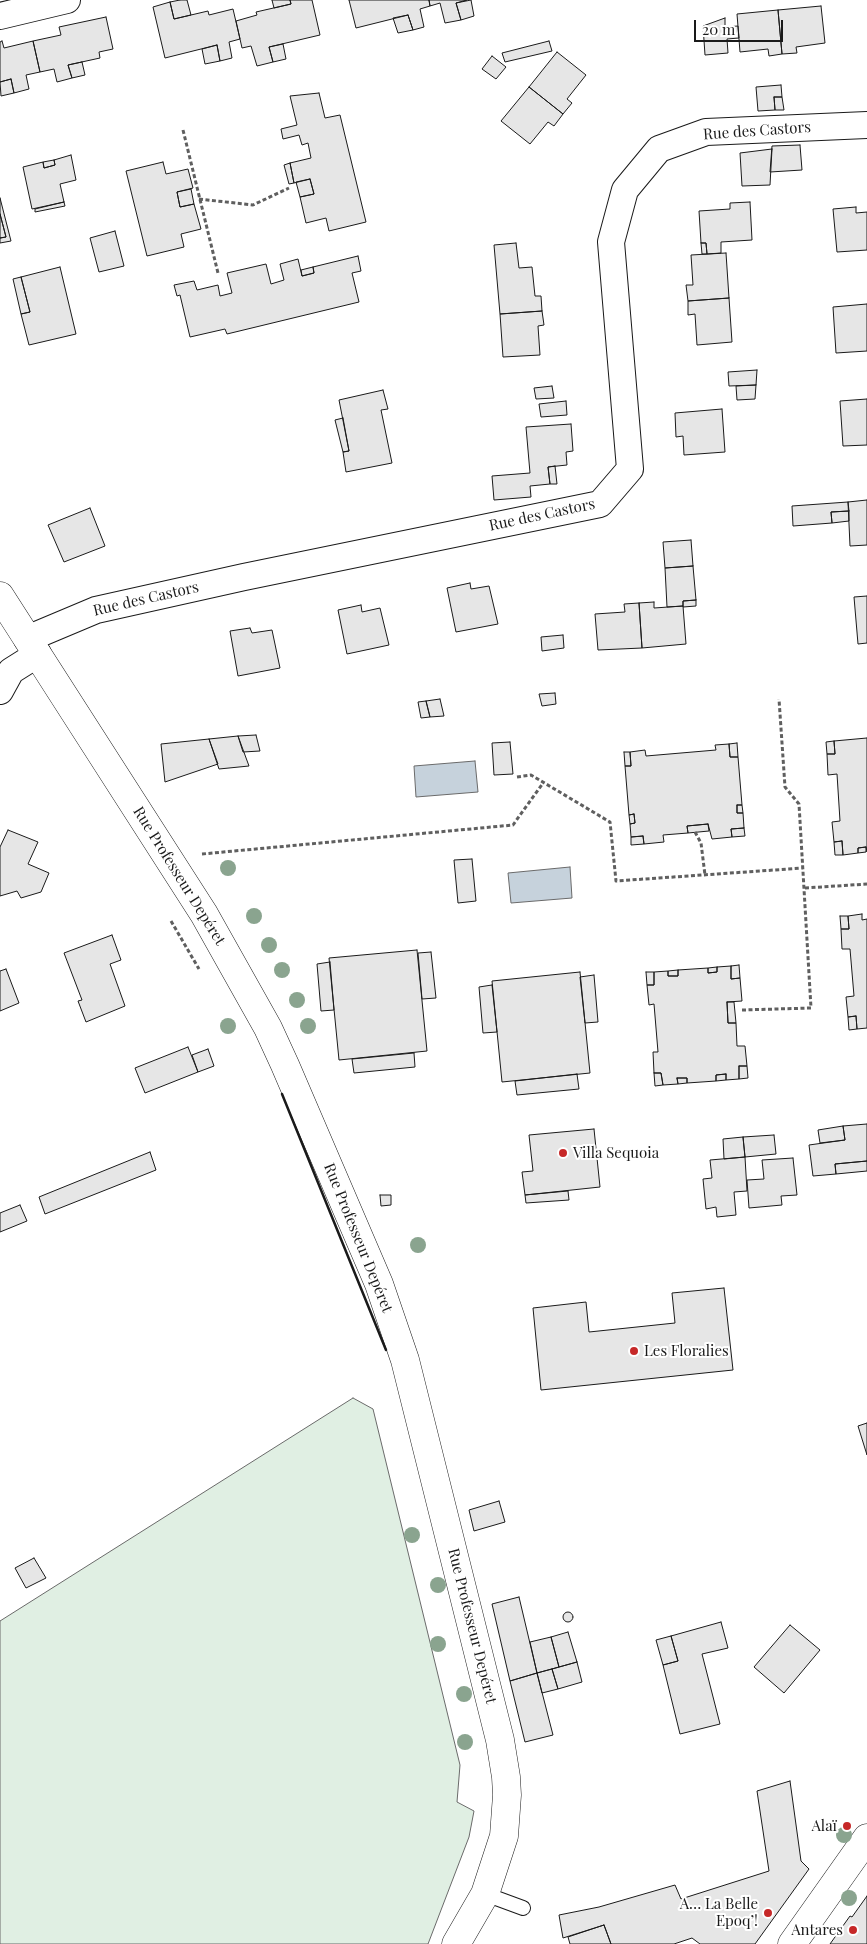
<!DOCTYPE html>
<meta charset="utf-8">
<style>
body{margin:0}
#map{position:relative;width:867px;height:1944px;overflow:hidden;background:#fff;font-family:"Playfair Display",serif}
canvas{display:block}
.scale{position:absolute;left:694px;top:20px;width:89px;height:22px;box-sizing:border-box;border:2px solid #1a1a1a;border-top:0;padding-left:6px;font-size:15px;line-height:18px;white-space:nowrap;color:#1a1a1a;-webkit-text-stroke:4px #fff;paint-order:stroke}
</style>
<div id="map">
<canvas width="867" height="1944"></canvas>
<div class="scale">20 m</div>
</div>
<script>
const ctx = document.querySelector('canvas').getContext('2d');
ctx.lineJoin = 'round';
function fillPath(path, color) {
  ctx.fillStyle = color;
  ctx.fill(path, 'evenodd');
}
function toPath(rows) {
  const path = new Path2D();
  for (const r of rows) {
    if (r.length === 3) {
      path.moveTo(r[0] + r[2], r[1]);
      path.arc(r[0], r[1], r[2], 0, 2 * Math.PI);
      continue;
    }
    path.moveTo(r[0], r[1]);
    for (let i = 2; i < r.length; i += 2) path.lineTo(r[i], r[i + 1]);
  }
  return path;
}
function trace(path, color, width, dash) {
  ctx.strokeStyle = color;
  ctx.lineWidth = width;
  ctx.lineCap = dash ? 'butt' : 'round';
  ctx.setLineDash(dash || []);
  ctx.stroke(path);
}
function write(font, color, halo, rows, align = 'center') {
  ctx.font = font + ' "Playfair Display",serif';
  ctx.lineWidth = 4;
  ctx.setLineDash([]);
  ctx.textBaseline = 'middle';
  ctx.strokeStyle = halo;
  ctx.fillStyle = color;
  for (const [text, x, y, turn = 0] of rows) {
    ctx.save();
    ctx.translate(x, y);
    ctx.rotate((+turn || 0) * Math.PI / 180);
    ctx.textAlign = isNaN(turn) ? turn : align;
    if (halo) ctx.strokeText(text, 0, 0);
    ctx.fillText(text, 0, 0);
    ctx.restore();
  }
}
const green = toPath([
 [353,1398,373,1409,460,1765,457,1802,474,1811,469,1837,428,1944,0,1944,0,1621,353,1398]
]);
const water = toPath([
 [475,761,478,792,416,797,414,766,475,761],
 [570,867,572,898,511,903,508,873,570,867]
]);
const building = toPath([
 [180,0,187,0,191,15,174,19,170,2,180,0],
 [272,0,290,0,291,4,274,8,272,0],
 [290,0,312,0,320,35,269,47,273,62,257,66,251,46,242,48,236,21,257,15,256,12,291,4,290,0],
 [349,0,429,0,430,6,420,9,424,27,413,30,408,15,356,28,349,0],
 [429,0,467,0,456,3,461,20,445,23,440,3,430,6,429,0],
 [471,0,474,16,461,20,456,3,471,0],
 [170,2,174,19,208,11,209,15,233,9,240,39,229,42,232,58,220,61,217,45,165,58,153,7,170,2],
 [821,6,825,43,796,47,797,53,782,54,778,10,821,6],
 [778,10,782,54,769,56,768,49,740,52,737,14,778,10],
 [408,15,413,30,398,33,393,18,408,15],
 [106,17,113,49,99,52,100,58,68,65,72,78,57,82,54,69,40,72,33,41,61,35,59,27,106,17],
 [725,18,725,27,738,26,739,38,727,39,728,53,705,55,703,26,725,18],
 [2,41,4,48,33,41,40,72,26,75,29,89,14,93,11,79,0,82,0,42,2,41],
 [549,41,552,51,505,62,502,53,549,41],
 [283,44,286,59,273,62,269,47,283,44],
 [217,45,220,61,205,64,202,49,217,45],
 [557,52,586,75,567,99,572,103,563,114,529,87,557,52],
 [492,56,506,67,496,79,482,69,492,56],
 [82,62,85,75,72,78,68,65,82,62],
 [11,79,14,93,1,96,0,82,11,79],
 [781,85,782,97,774,97,775,110,758,111,756,87,781,85],
 [529,87,563,114,554,126,548,122,530,144,501,121,529,87],
 [319,93,325,118,340,115,366,222,329,231,326,218,306,223,300,197,314,194,310,179,294,183,290,163,311,158,308,143,302,145,299,135,283,139,281,129,297,125,290,96,319,93],
 [774,97,782,97,784,110,775,110,774,97],
 [800,145,802,170,770,172,772,146,800,145],
 [772,149,770,185,742,186,740,153,772,149],
 [71,155,76,180,60,184,64,202,32,209,23,167,43,162,44,168,55,165,54,160,71,155],
 [54,160,55,165,44,168,43,162,54,160],
 [163,162,166,174,188,169,193,188,177,192,180,207,194,204,201,229,181,234,184,247,147,256,126,171,163,162],
 [290,163,294,183,289,184,284,165,290,163],
 [310,179,314,194,300,197,296,182,310,179],
 [191,189,194,204,180,207,177,192,191,189],
 [0,198,11,241,0,243,0,238,6,237,0,214,0,198],
 [64,202,65,206,35,212,35,209,64,202],
 [750,202,752,240,721,242,721,253,707,254,706,243,701,243,699,211,730,209,730,203,750,202],
 [856,207,856,213,867,212,867,250,837,252,833,209,856,207],
 [0,214,6,237,0,238,0,214],
 [115,231,124,266,99,272,90,238,115,231],
 [516,243,519,268,532,267,535,296,541,296,542,311,500,314,494,245,516,243],
 [701,243,706,243,707,254,702,254,701,243],
 [726,253,729,298,688,301,686,285,693,285,691,255,726,253],
 [358,256,361,271,352,273,359,302,227,334,225,329,190,337,180,295,177,296,174,285,194,281,197,290,218,285,220,296,232,293,227,273,266,264,271,284,284,280,280,264,298,259,302,276,314,273,313,267,358,256],
 [60,267,76,334,29,345,21,314,30,312,21,277,60,267],
 [313,267,314,273,302,276,301,270,313,267],
 [21,277,30,312,21,314,13,279,21,277],
 [729,298,732,342,697,345,695,314,688,315,688,301,729,298],
 [867,304,867,351,836,353,833,307,867,304],
 [542,311,544,325,538,326,540,355,503,357,500,314,542,311],
 [757,370,756,385,729,386,728,372,757,370],
 [756,385,755,399,737,400,736,386,756,385],
 [552,386,554,398,536,399,534,388,552,386],
 [383,390,388,409,381,410,392,463,346,472,343,452,349,451,339,400,383,390],
 [867,399,867,445,843,446,840,401,867,399],
 [566,401,567,415,541,417,539,404,566,401],
 [722,409,725,452,684,455,683,436,676,437,675,413,722,409],
 [343,418,349,451,343,452,335,420,343,418],
 [571,424,573,451,566,452,567,465,548,467,550,484,530,486,531,497,494,500,492,476,530,473,526,427,571,424],
 [555,466,557,484,550,484,548,467,555,466],
 [867,500,867,545,850,546,848,502,867,500],
 [848,502,849,511,831,512,832,523,793,526,792,506,848,502],
 [90,508,105,546,64,562,48,525,90,508],
 [849,511,849,521,832,523,831,512,849,511],
 [691,540,693,566,665,568,663,542,691,540],
 [693,566,696,600,683,601,683,606,667,607,665,568,693,566],
 [470,583,471,589,489,586,498,624,456,632,447,588,470,583],
 [867,596,867,643,858,644,854,597,867,596],
 [696,600,696,606,683,607,683,601,696,600],
 [654,602,654,608,683,606,686,644,642,648,639,603,654,602],
 [639,603,642,648,598,650,595,614,625,612,624,604,639,603],
 [361,605,362,612,380,608,389,645,347,654,338,610,361,605],
 [250,628,252,633,272,630,280,668,238,676,230,631,250,628],
 [563,635,564,648,542,651,541,637,563,635],
 [555,693,556,704,542,706,539,694,555,693],
 [440,699,444,716,430,717,426,701,440,699],
 [426,701,430,717,421,718,418,702,426,701],
 [256,735,260,751,243,752,238,736,256,735],
 [238,736,249,766,219,769,209,739,238,736],
 [867,738,867,852,866,847,858,848,858,853,843,855,842,841,834,842,832,822,840,821,837,774,828,775,827,754,835,754,834,741,867,738],
 [209,739,218,764,165,782,161,744,209,739],
 [834,741,835,754,827,754,826,742,834,741],
 [510,742,513,774,494,775,492,743,510,742],
 [737,743,738,757,730,757,729,744,737,743],
 [729,744,730,757,738,757,742,805,737,805,737,813,743,813,744,828,731,829,732,837,712,839,708,824,687,826,688,833,663,835,664,842,644,844,643,836,631,837,630,824,635,823,634,814,629,815,625,766,631,766,630,752,645,750,646,756,716,750,715,745,729,744],
 [624,752,630,752,631,766,625,766,624,752],
 [737,805,742,805,743,813,737,813,737,805],
 [634,814,635,823,630,824,629,815,634,814],
 [708,824,709,831,688,833,687,826,708,824],
 [744,828,745,836,732,837,731,829,744,828],
 [8,830,38,842,28,864,49,873,41,892,21,898,17,891,0,896,0,847,8,830],
 [643,836,644,844,631,845,631,837,643,836],
 [842,841,843,855,835,855,834,842,842,841],
 [866,847,866,852,858,853,858,848,866,847],
 [472,859,476,901,458,903,454,860,472,859],
 [862,914,862,920,867,919,867,1028,857,1029,856,1016,848,1017,846,997,854,996,850,949,842,949,841,929,849,929,848,916,862,914],
 [840,916,848,916,849,929,841,929,840,916],
 [112,935,121,960,110,964,125,1006,86,1022,78,1001,82,1000,64,953,112,935],
 [417,950,427,1051,339,1060,329,958,417,950],
 [431,952,436,998,422,999,418,953,431,952],
 [330,962,334,1010,321,1011,317,964,330,962],
 [739,965,740,978,731,979,731,966,739,965],
 [731,966,731,979,740,978,742,1001,727,1002,728,1023,736,1023,737,1046,745,1046,747,1066,739,1066,739,1079,726,1080,726,1074,716,1075,716,1081,687,1083,687,1078,677,1078,678,1084,663,1085,661,1073,654,1073,653,1052,658,1052,654,1004,649,1005,647,985,654,985,654,972,668,971,668,976,678,976,678,970,708,968,708,973,717,972,717,967,731,966],
 [717,967,717,972,708,973,708,968,717,967],
 [6,969,19,1003,0,1011,0,971,6,969],
 [678,970,678,976,668,976,668,971,678,970],
 [580,972,590,1073,502,1082,492,981,580,972],
 [646,972,654,972,654,985,647,985,646,972],
 [594,975,598,1022,585,1023,580,977,594,975],
 [492,985,497,1032,483,1033,479,987,492,985],
 [727,1002,734,1002,736,1023,728,1023,727,1002],
 [856,1016,857,1029,849,1030,848,1017,856,1016],
 [188,1047,198,1072,145,1093,135,1068,188,1047],
 [208,1049,214,1066,198,1072,192,1055,208,1049],
 [414,1053,415,1067,354,1073,352,1059,414,1053],
 [739,1066,747,1066,748,1078,739,1079,739,1066],
 [654,1073,661,1073,663,1085,655,1086,654,1073],
 [577,1074,579,1089,517,1095,515,1081,577,1074],
 [726,1074,726,1080,716,1081,716,1075,726,1074],
 [677,1078,687,1078,687,1083,678,1084,677,1078],
 [867,1124,867,1161,835,1164,836,1174,813,1176,809,1145,845,1140,843,1126,867,1124],
 [843,1126,845,1140,820,1143,818,1130,843,1126],
 [594,1129,600,1187,525,1195,522,1172,533,1171,529,1135,594,1129],
 [774,1135,776,1154,745,1157,743,1137,774,1135],
 [743,1137,745,1157,724,1159,723,1139,743,1137],
 [150,1152,156,1170,45,1214,39,1197,150,1152],
 [745,1157,747,1191,734,1192,736,1215,717,1217,716,1207,706,1209,703,1179,712,1178,710,1160,745,1157],
 [793,1158,797,1195,781,1196,782,1205,749,1208,747,1180,764,1179,762,1160,793,1158],
 [867,1161,867,1171,836,1174,835,1164,867,1161],
 [568,1191,569,1200,526,1203,525,1195,568,1191],
 [380,1195,391,1195,391,1205,381,1206,380,1195],
 [20,1205,27,1221,0,1232,0,1213,20,1205],
 [724,1288,733,1370,541,1390,533,1308,586,1302,589,1332,675,1323,672,1293,724,1288],
 [867,1423,867,1455,858,1426,867,1423],
 [499,1501,505,1522,474,1531,469,1510,499,1501],
 [34,1558,46,1578,26,1588,15,1568,34,1558],
 [519,1597,537,1673,510,1681,492,1604,519,1597],
 [568,1617,5],
 [721,1622,728,1648,702,1654,720,1724,680,1734,663,1665,678,1661,671,1636,721,1622],
 [790,1625,820,1650,784,1693,754,1667,790,1625],
 [568,1632,577,1662,559,1667,551,1637,568,1632],
 [671,1636,678,1661,663,1665,656,1640,671,1636],
 [551,1637,559,1667,537,1673,530,1642,551,1637],
 [577,1662,582,1682,558,1689,552,1669,577,1662],
 [552,1669,558,1689,542,1693,537,1673,552,1669],
 [537,1673,553,1735,525,1742,510,1681,537,1673],
 [790,1781,801,1861,809,1869,755,1944,700,1944,692,1938,674,1944,611,1944,604,1925,563,1938,559,1915,599,1907,675,1885,681,1899,769,1871,757,1791,790,1781],
 [867,1896,867,1944,830,1944,850,1916,852,1917,867,1896],
 [604,1925,611,1944,570,1944,568,1937,604,1925]
]);
const path = toPath([
 [183,130,218,273],
 [199,199,253,205,289,188],
 [517,777,531,775,610,822,616,881,803,868],
 [695,832,701,843,705,875],
 [202,854,513,825,543,783],
 [805,888,867,884],
 [171,921,199,969],
 [742,1010,811,1008,799,804,785,787,779,699]
]);
const lane = toPath([
 [485,1894,523,1908]
]);
const street = toPath([
 [0,16,67,0],
 [27,639,96,610,244,577,600,504,630,469,611,242,625,190,659,149,706,132,867,125],
 [0,691,11,671,38,654]
]);
const secondary = toPath([
 [0,596,204,914,268,1028,285,1065,379,1284,405,1360,500,1740,506,1777,507,1795,504,1836,485,1894,456,1944],
 [792,1944,867,1838]
]);
const wall = toPath([
 [282,1094,386,1350]
]);
const trees = [
 [228,868],
 [254,916],
 [269,945],
 [282,970],
 [297,1000],
 [228,1026],
 [308,1026],
 [418,1245],
 [412,1535],
 [438,1585],
 [438,1644],
 [464,1694],
 [465,1742],
 [844,1835],
 [849,1898]
];
const markers = [
 [563,1153,5,"#c62828"],
 [634,1351,5,"#c62828"],
 [847,1826,5,"#c62828"],
 [768,1913,5,"#c62828"],
 [853,1930,5,"#c62828"]
];
const streetNames = [
 ["Rue des Castors",757,131,-4],
 ["Rue des Castors",542,515,-12],
 ["Rue des Castors",146,599,-13],
 ["Rue Professeur Depéret",179,876,58],
 ["Rue Professeur Depéret",358,1238,68],
 ["Rue Professeur Depéret",472,1626,76]
];
const poiNames = [
 ["Villa Sequoia",573,1153,"left"],
 ["Les Floralies",644,1351,"left"],
 ["Alaï",837,1826],
 ["A… La Belle",758,1904],
 ["Epoq’!",758,1921],
 ["Antares",843,1930]
];
fillPath(green, '#e0efe3');
trace(green, '#6a6a6a', 1);
fillPath(water, '#c6d2dc');
trace(water, '#6a6a6a', 1);
fillPath(building, '#e6e6e6');
trace(building, '#1a1a1a', 1);
trace(lane, '#1a1a1a', 16);
trace(street, '#1a1a1a', 28);
trace(secondary, '#1a1a1a', 29);
trace(path, '#5f5f5f', 3, [4, 2.5]);
trace(lane, '#fff', 14);
trace(street, '#fff', 26);
trace(secondary, '#fff', 28);
trace(wall, '#1a1a1a', 2.5);
ctx.fillStyle = '#8aa48f';
for (const [x, y] of trees) {
  ctx.beginPath();
  ctx.arc(x, y, 8, 0, 2 * Math.PI);
  ctx.fill();
}
for (const [x, y, r, color] of markers) {
  const dot = new Path2D();
  dot.arc(x, y, r, 0, 2 * Math.PI);
  ctx.fillStyle = color;
  ctx.fill(dot);
  trace(dot, '#fff', 2);
}
write('15px', '#1a1a1a', '#fff', streetNames);
write('15px', '#1a1a1a', '#fff', poiNames, 'right');
</script>
